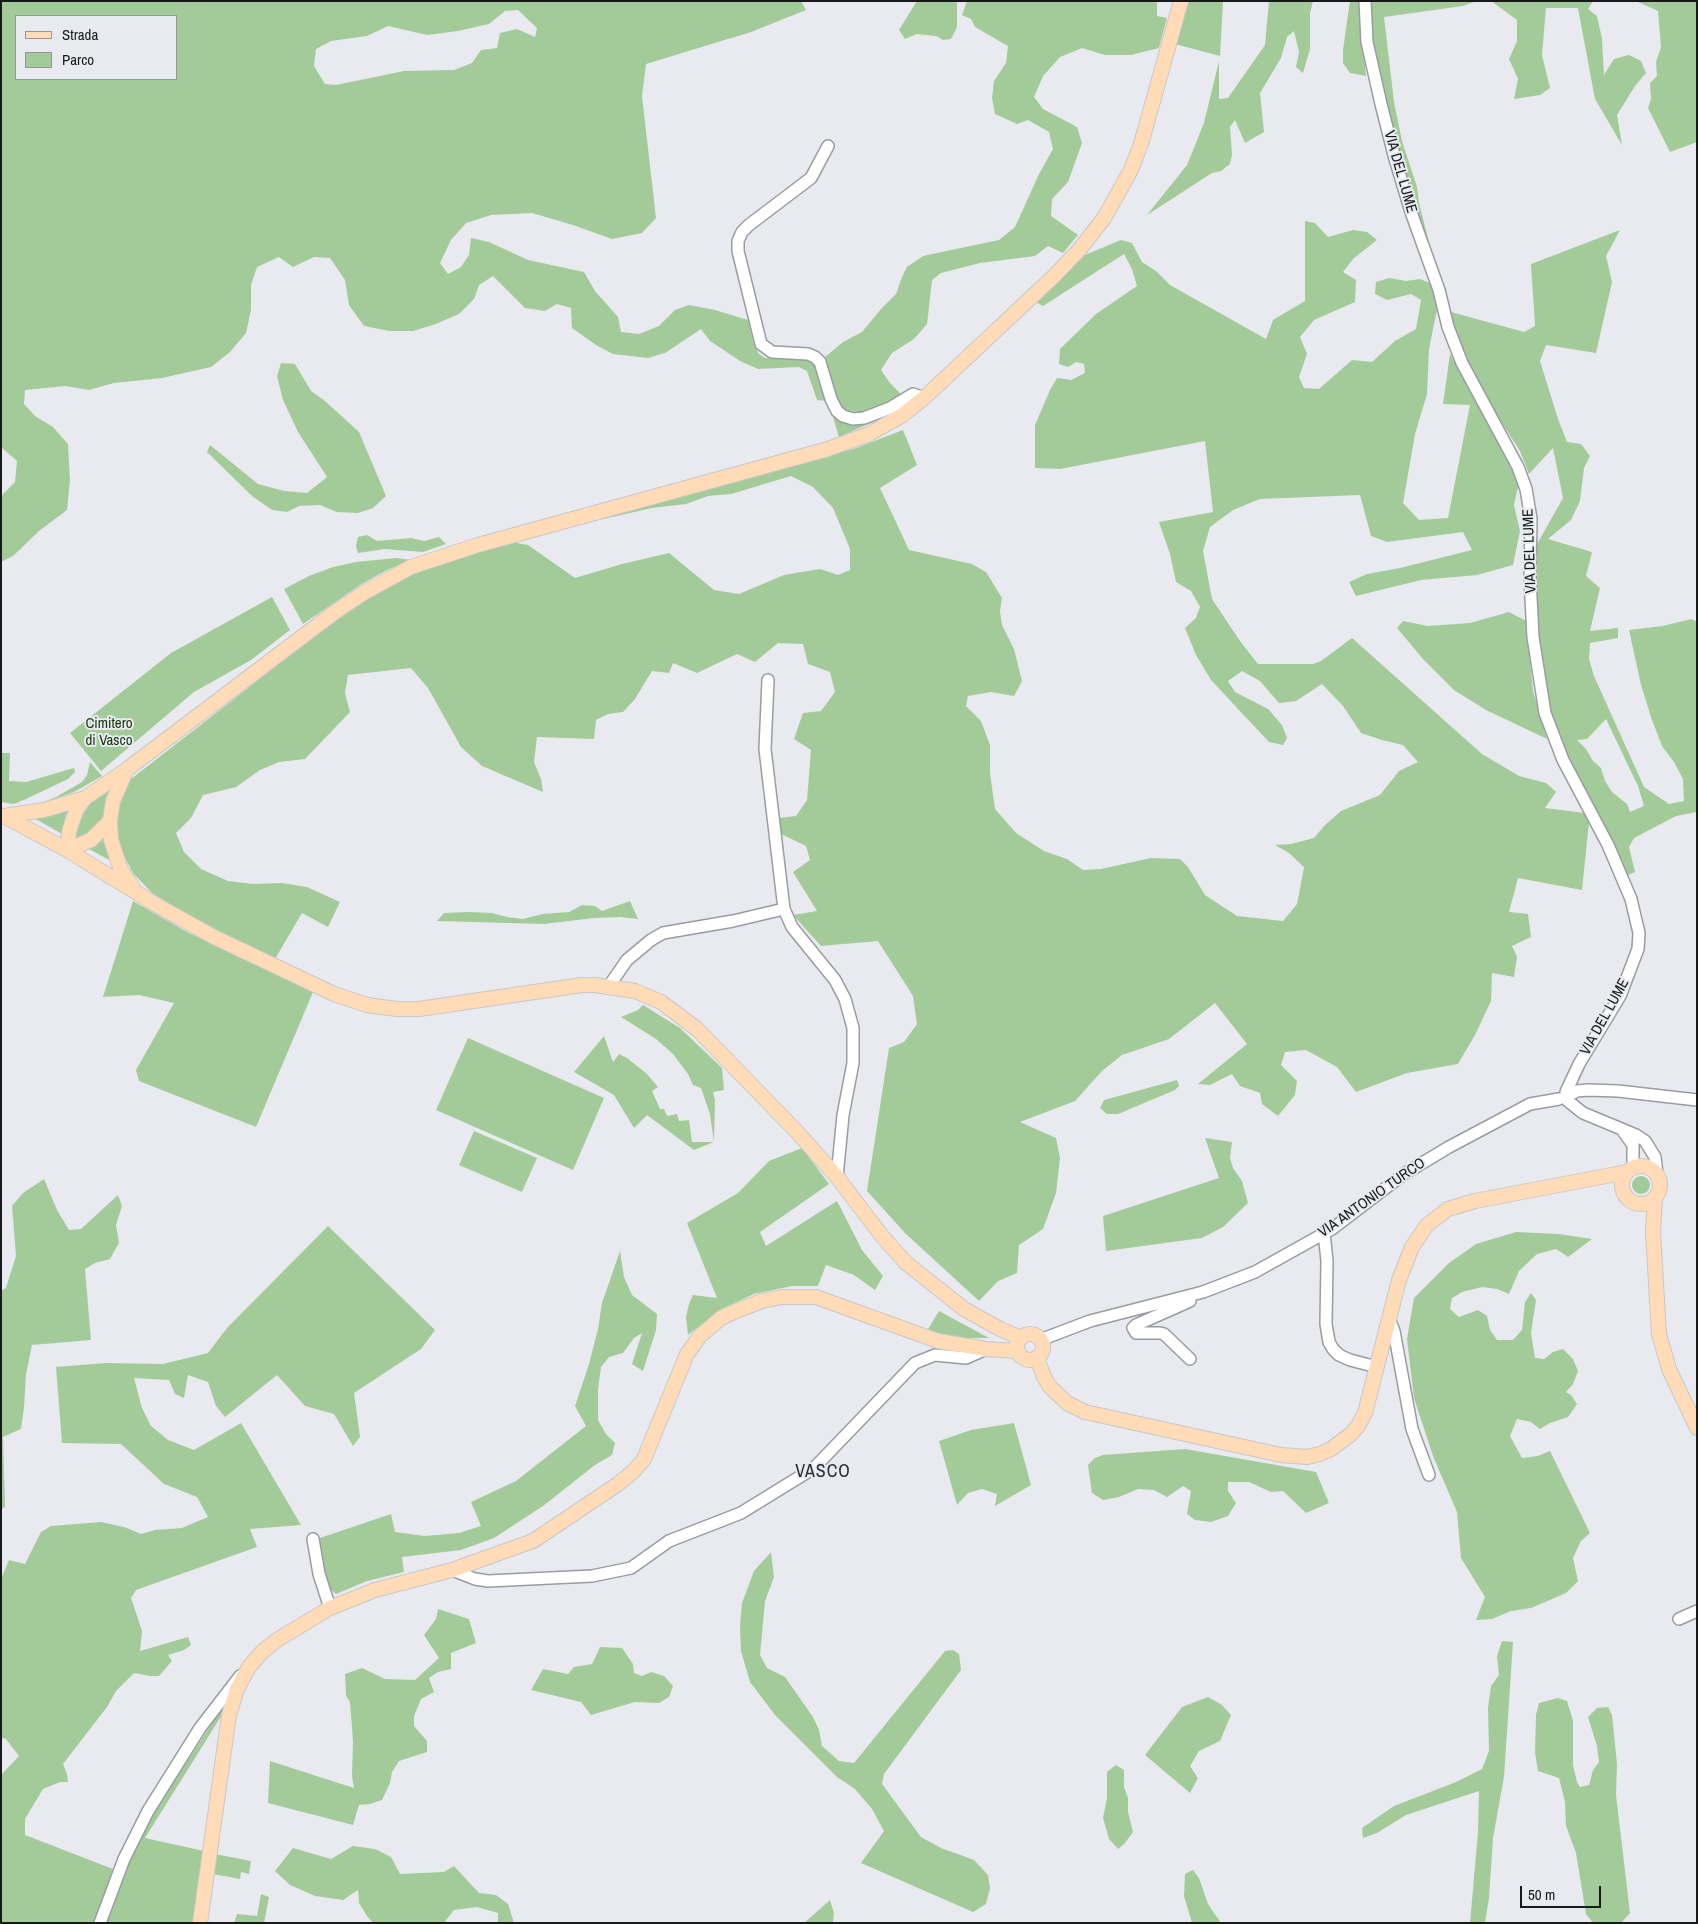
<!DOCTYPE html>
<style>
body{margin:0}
#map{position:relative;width:1698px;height:1924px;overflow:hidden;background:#e8eaef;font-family:"Archivo Narrow",sans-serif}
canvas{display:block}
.frame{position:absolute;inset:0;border:2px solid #18191a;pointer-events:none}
.legend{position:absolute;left:15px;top:15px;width:162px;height:65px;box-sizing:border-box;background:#e8eaef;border:1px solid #95969a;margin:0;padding:6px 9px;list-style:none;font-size:15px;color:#18191a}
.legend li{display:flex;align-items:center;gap:10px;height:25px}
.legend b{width:25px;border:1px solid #95969a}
.scale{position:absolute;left:1520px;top:1886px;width:81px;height:22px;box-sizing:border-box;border:2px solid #18191a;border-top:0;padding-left:6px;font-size:15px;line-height:18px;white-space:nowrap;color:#18191a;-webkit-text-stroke:4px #e8eaef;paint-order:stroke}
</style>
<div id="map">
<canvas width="1698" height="1924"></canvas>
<div class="frame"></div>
<ul class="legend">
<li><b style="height:6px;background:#ffdcb7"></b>Strada</li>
<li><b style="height:14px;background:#a3cb9a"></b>Parco</li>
</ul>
<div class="scale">50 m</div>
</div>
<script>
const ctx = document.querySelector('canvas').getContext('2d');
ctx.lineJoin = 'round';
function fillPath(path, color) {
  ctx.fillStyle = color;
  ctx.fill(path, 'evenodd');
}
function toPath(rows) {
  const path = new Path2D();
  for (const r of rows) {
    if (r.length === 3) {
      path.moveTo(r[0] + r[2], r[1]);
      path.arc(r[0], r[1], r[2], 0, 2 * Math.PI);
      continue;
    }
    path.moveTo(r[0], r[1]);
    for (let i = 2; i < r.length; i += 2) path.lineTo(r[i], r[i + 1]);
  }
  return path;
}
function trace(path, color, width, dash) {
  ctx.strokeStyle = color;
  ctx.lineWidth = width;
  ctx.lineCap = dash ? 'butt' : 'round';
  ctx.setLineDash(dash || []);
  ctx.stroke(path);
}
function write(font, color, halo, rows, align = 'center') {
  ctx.font = font + ' "Archivo Narrow",sans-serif';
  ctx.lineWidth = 4;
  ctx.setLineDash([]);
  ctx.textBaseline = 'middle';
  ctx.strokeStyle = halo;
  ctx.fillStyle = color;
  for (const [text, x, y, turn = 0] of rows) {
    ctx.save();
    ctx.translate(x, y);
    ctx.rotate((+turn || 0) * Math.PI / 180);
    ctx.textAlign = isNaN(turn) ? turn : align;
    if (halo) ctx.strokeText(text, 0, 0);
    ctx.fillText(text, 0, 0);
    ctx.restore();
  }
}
const green = toPath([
 [1,1,801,1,806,10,751,32,646,64,642,96,656,218,642,233,612,239,573,225,532,213,491,215,466,223,451,240,440,263,448,274,461,267,469,255,471,238,489,242,528,260,584,272,595,291,618,317,621,332,639,334,659,326,675,310,689,305,715,310,748,320,754,345,759,354,765,358,804,359,812,361,840,419,908,402,896,412,839,437,828,401,817,400,807,371,799,367,758,369,740,361,710,341,701,329,665,353,648,358,613,354,596,345,572,328,571,308,557,304,545,311,525,308,493,276,479,285,474,299,459,314,436,324,413,331,389,331,364,326,349,305,345,280,330,258,314,257,293,267,279,257,257,267,251,285,251,310,246,333,230,352,211,367,162,378,114,383,89,390,65,386,25,390,24,404,35,416,53,427,68,444,70,480,67,510,39,531,13,556,1,562,1,499,3,494,15,482,17,461,1,447],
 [518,10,537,28,535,37,517,29,500,33,497,48,481,50,472,63,454,70,404,71,336,85,325,84,314,66,316,49,331,41,367,36,388,26,427,35,458,31,489,24,505,11],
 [16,16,176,16,176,79,16,79],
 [917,1,957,1,957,27,951,39,943,40,936,36,917,34,905,39,899,30],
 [967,1,1157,1,1157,16,1167,18,1159,48,1131,55,1105,55,1082,48,1060,57,1043,76,1034,97,1043,109,1077,127,1082,143,1068,182,1052,199,1051,216,1078,235,1063,253,1048,246,1035,256,980,263,941,273,932,280,927,324,914,339,892,353,881,370,890,383,902,395,891,404,863,413,845,410,836,399,825,357,843,342,862,332,881,309,896,294,902,277,907,267,923,256,999,240,1015,227,1039,174,1053,149,1049,132,1028,120,1017,124,995,114,992,98,994,81,1006,63,1008,46,975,27,971,19,962,15],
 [1186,1,1223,1,1220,56,1175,44],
 [1269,1,1313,1,1310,13,1310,49,1303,73,1296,67,1299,52,1294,31,1287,37,1281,58,1260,93,1264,132,1245,143,1235,120,1230,127,1232,155,1230,164,1221,171,1212,173,1147,215,1187,165,1204,123,1219,61,1219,99,1228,98,1265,45],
 [1350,1,1359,1,1366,76,1350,73,1343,63,1343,50],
 [1370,1,1477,1,1463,6,1384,17,1394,102,1402,141,1417,187,1419,203,1432,254,1410,194,1391,132,1374,50],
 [1491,1,1593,1,1588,9,1597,16,1602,39,1604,75,1614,59,1629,55,1641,61,1646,73,1635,86,1617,115,1622,145,1595,99,1578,8,1546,8,1542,55,1550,88,1540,95,1514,99,1518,79,1509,59,1517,41,1517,20],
 [1628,1,1697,1,1697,142,1670,152,1648,108,1651,99,1650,83,1657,76,1656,62,1661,47,1658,11,1638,2],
 [1305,221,1315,223,1328,237,1353,230,1367,232,1377,240,1354,258,1343,272,1356,280,1355,302,1314,320,1300,337,1307,354,1299,377,1304,388,1319,389,1352,360,1372,362,1395,341,1416,329,1421,300,1411,294,1387,300,1375,294,1376,282,1389,278,1406,281,1420,279,1432,284,1438,305,1429,349,1427,394,1415,434,1403,503,1419,520,1448,518,1470,405,1443,404,1450,354,1519,482,1514,505,1520,531,1513,565,1477,575,1421,580,1356,596,1349,582,1367,574,1400,568,1472,550,1463,532,1387,542,1371,536,1360,495,1260,499,1233,510,1210,527,1203,551,1212,599,1240,641,1258,664,1313,664,1321,661,1352,638,1482,754,1519,776,1546,783,1556,792,1545,808,1585,813,1589,822,1582,890,1518,878,1509,912,1528,914,1531,937,1512,946,1517,957,1514,977,1492,973,1491,1001,1475,1035,1458,1064,1407,1073,1356,1092,1337,1067,1306,1050,1285,1052,1281,1065,1297,1081,1295,1095,1278,1116,1262,1104,1260,1093,1240,1086,1232,1074,1210,1085,1198,1084,1247,1044,1215,1003,1169,1039,1122,1055,1102,1071,1075,1101,1020,1122,1056,1138,1060,1158,1056,1193,1043,1229,1019,1245,1017,1273,998,1281,979,1301,905,1233,867,1191,889,1048,904,1042,917,1024,913,996,878,941,821,946,793,915,817,911,793,872,810,860,806,846,781,834,780,818,796,816,807,800,811,750,794,739,803,713,821,711,835,692,830,672,808,664,803,644,778,643,755,662,737,654,697,673,673,663,669,673,652,671,635,699,623,712,608,714,596,720,594,739,537,737,534,762,541,779,543,792,482,766,461,747,428,688,411,668,348,675,345,693,350,712,305,759,279,762,260,770,236,787,203,795,191,818,176,833,184,852,201,869,228,881,253,884,282,883,307,887,340,902,328,927,302,913,275,959,187,915,152,893,133,873,121,851,117,826,120,804,131,779,315,636,373,595,419,569,511,542,528,545,575,578,622,564,669,553,714,590,739,594,784,575,820,569,838,575,850,570,850,549,833,508,813,487,791,476,731,494,708,496,686,504,652,508,532,535,779,470,856,448,903,430,917,465,880,488,909,550,972,564,986,572,1002,598,1000,611,1002,625,1014,649,1022,681,1014,696,991,692,968,696,966,706,981,721,990,745,990,773,995,809,1016,833,1044,851,1067,859,1083,870,1101,869,1151,858,1180,859,1188,867,1205,895,1237,916,1283,921,1297,904,1304,867,1289,853,1275,845,1291,844,1314,838,1325,825,1341,811,1380,795,1399,771,1418,762,1403,745,1382,740,1361,733,1343,706,1322,684,1296,701,1279,703,1260,681,1242,671,1228,681,1235,692,1268,709,1282,725,1287,738,1283,745,1269,742,1211,680,1196,655,1185,628,1196,618,1200,607,1191,591,1176,582,1170,554,1159,522,1213,512,1205,441,1060,469,1035,468,1035,425,1050,390,1057,378,1071,380,1085,373,1084,364,1076,362,1068,367,1059,364,1060,349,1096,314,1137,286,1132,269,1124,254,1043,306,1036,302,1080,257,1121,240,1132,243,1142,262,1156,271,1170,285,1266,339,1273,320,1305,301],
 [1620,230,1606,256,1612,282,1596,353,1546,345,1540,361,1558,419,1567,442,1581,444,1590,456,1584,468,1580,501,1571,520,1548,539,1592,552,1586,576,1600,588,1590,631,1618,628,1618,638,1590,643,1589,659,1594,676,1644,787,1669,804,1684,801,1683,779,1674,762,1662,746,1652,720,1641,685,1629,630,1662,626,1692,619,1697,622,1697,812,1676,816,1634,838,1629,847,1635,872,1626,876,1570,766,1548,705,1536,617,1536,546,1563,498,1553,448,1529,474,1520,451,1500,420,1465,356,1457,335,1451,312,1524,332,1535,326,1531,264],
 [1606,719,1638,786,1644,806,1630,812,1627,804,1612,792,1605,781,1601,768,1593,761,1586,749,1577,740,1587,739],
 [281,363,295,364,311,391,325,401,359,432,386,496,373,508,358,513,337,512,320,505,299,506,287,512,272,510,252,496,207,452,210,445,258,484,284,491,307,493,327,477,298,432,283,400,277,376],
 [367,535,377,541,411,538,424,541,439,537,446,544,423,552,385,549,358,553,356,546,358,537],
 [396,558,412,560,387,570,360,585,303,624,284,589,309,576,333,567,356,562],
 [272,597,290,630,251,660,194,692,101,771,70,733,171,653],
 [1509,612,1526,621,1533,691,1547,739,1486,710,1454,690,1423,659,1397,628,1403,621,1428,626,1470,623],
 [1,753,10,753,9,781,26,782,74,768,75,772,68,779,26,799,14,804,1,802],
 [90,762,102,776,74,792,39,804,56,797,82,782,87,775],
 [111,787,104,816,99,823,92,831,75,839,75,832,84,808,92,800],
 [70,810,62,834,34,818,55,815],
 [105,836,111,861,89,849],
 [133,901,187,932,313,992,256,1127,139,1081,136,1070,174,1003,139,995,103,997],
 [630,901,638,919,620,917,594,918,544,924,437,921,444,913,469,912,492,913,507,917,523,919,543,914,569,912,582,905,595,906,602,911],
 [643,1005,680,1028,722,1068,724,1090,713,1092,715,1100,714,1142,694,1150,647,1115,634,1128,614,1095,574,1072,604,1036,613,1062,619,1054,627,1058,647,1074,658,1087,652,1091,660,1109,664,1109,667,1116,677,1114,679,1121,689,1120,692,1142,714,1142,710,1114,701,1088,693,1085,688,1074,673,1054,656,1039,621,1017,638,1010],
 [468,1038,604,1098,573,1170,436,1110],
 [1177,1080,1179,1086,1175,1090,1118,1114,1107,1114,1100,1108,1104,1100],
 [474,1131,537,1158,522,1192,459,1165],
 [1205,1138,1232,1142,1230,1158,1233,1168,1242,1181,1248,1203,1223,1227,1202,1238,1106,1251,1103,1216,1219,1178],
 [802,1148,829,1184,760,1232,766,1246,837,1201,862,1250,883,1276,875,1290,854,1275,826,1265,818,1286,792,1286,754,1294,721,1309,688,1335,686,1317,689,1304,693,1295,717,1298,687,1223,738,1193,769,1161],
 [1641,1185,9],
 [44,1179,57,1210,69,1230,81,1229,118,1195,122,1206,116,1225,119,1243,110,1259,95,1263,85,1269,91,1340,32,1345,26,1374,24,1408,21,1429,3,1437,5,1506,1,1511,1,1291,6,1288,16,1256,12,1206,23,1193],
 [328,1226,435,1330,421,1349,354,1393,360,1437,353,1446,334,1414,305,1406,277,1375,225,1417,216,1406,208,1382,188,1375,184,1398,175,1394,169,1380,134,1378,142,1408,151,1426,168,1440,194,1450,241,1423,301,1525,250,1529,257,1547,136,1590,131,1598,142,1631,140,1651,188,1637,191,1645,184,1650,168,1655,172,1661,159,1676,150,1676,134,1673,116,1691,107,1707,63,1764,67,1774,68,1782,60,1782,43,1789,25,1819,25,1835,113,1869,94,1923,1,1923,1,1775,19,1756,5,1738,1,1739,1,1579,9,1560,25,1564,41,1532,51,1526,101,1522,124,1527,141,1534,155,1530,182,1528,208,1517,197,1497,164,1484,121,1444,62,1443,56,1367,106,1363,163,1364,208,1353,227,1328],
 [1516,1232,1559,1234,1592,1239,1568,1257,1556,1249,1537,1254,1519,1271,1509,1294,1497,1289,1482,1287,1462,1292,1452,1298,1450,1309,1459,1317,1478,1310,1487,1316,1490,1330,1497,1340,1513,1340,1522,1330,1525,1302,1531,1293,1536,1300,1531,1333,1535,1358,1544,1359,1553,1352,1563,1349,1573,1359,1578,1371,1573,1384,1566,1392,1571,1395,1577,1404,1568,1417,1550,1423,1540,1429,1531,1422,1517,1419,1510,1436,1522,1458,1538,1456,1550,1451,1590,1533,1581,1541,1573,1558,1578,1581,1566,1593,1531,1608,1511,1611,1492,1619,1476,1620,1485,1597,1461,1558,1457,1512,1433,1456,1414,1398,1407,1339,1414,1298,1449,1263,1476,1244],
 [620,1251,624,1277,632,1295,657,1314,656,1330,643,1371,632,1364,642,1333,634,1338,623,1353,609,1357,601,1367,598,1390,598,1420,606,1434,615,1443,612,1455,595,1465,543,1506,494,1538,461,1550,402,1557,404,1572,367,1581,336,1594,331,1590,322,1567,317,1539,391,1514,395,1532,425,1536,459,1533,481,1526,471,1502,516,1481,586,1426,575,1406,589,1364,598,1329,602,1303],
 [939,1311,989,1338,965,1338,927,1331],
 [1014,1423,1031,1485,995,1506,997,1494,982,1489,968,1493,957,1505,939,1441,971,1430],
 [1185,1449,1316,1472,1329,1503,1306,1513,1283,1491,1271,1492,1249,1482,1228,1482,1228,1491,1236,1503,1228,1516,1211,1522,1195,1520,1187,1514,1191,1491,1183,1486,1167,1497,1154,1490,1138,1489,1119,1497,1103,1500,1092,1493,1088,1465,1095,1458,1103,1455],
 [771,1552,774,1577,765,1601,760,1655,767,1668,785,1677,813,1717,819,1730,822,1746,839,1761,854,1763,945,1651,953,1650,959,1654,961,1670,884,1774,882,1784,921,1837,941,1848,974,1860,988,1875,990,1888,986,1904,973,1912,861,1863,884,1831,872,1809,855,1789,837,1777,775,1715,750,1682,741,1651,740,1626,742,1603,754,1571],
 [438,1609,469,1619,476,1643,451,1653,451,1669,438,1672,429,1678,434,1692,421,1699,414,1716,414,1726,427,1741,427,1752,399,1761,392,1772,390,1783,382,1800,370,1804,359,1805,353,1825,268,1803,270,1761,354,1788,352,1777,353,1741,350,1702,346,1696,345,1674,362,1668,385,1679,415,1680,439,1658,424,1635,436,1619],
 [1502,1641,1513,1642,1504,1777,1493,1838,1489,1898,1485,1923,1470,1923,1478,1832,1479,1791,1406,1815,1377,1833,1363,1838,1362,1828,1394,1806,1456,1782,1482,1769,1489,1751,1488,1708,1491,1686,1499,1675,1497,1656],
 [600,1647,622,1648,633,1664,634,1673,642,1676,651,1672,664,1676,673,1686,669,1697,659,1703,635,1702,591,1715,581,1702,531,1690,543,1669,568,1674,574,1667,592,1664],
 [1208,1697,1222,1705,1231,1715,1220,1741,1199,1751,1190,1766,1198,1778,1190,1793,1145,1755,1182,1707],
 [1558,1698,1567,1701,1573,1721,1573,1765,1577,1782,1580,1787,1589,1785,1593,1770,1599,1762,1597,1746,1588,1717,1597,1708,1608,1707,1612,1715,1617,1764,1616,1795,1630,1913,1622,1922,1593,1923,1586,1914,1576,1853,1566,1826,1565,1802,1559,1778,1538,1771,1535,1753,1536,1715,1539,1703],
 [226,1702,225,1710,145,1838,204,1851,193,1923,105,1923,129,1858,145,1826],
 [1116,1765,1124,1770,1124,1787,1128,1798,1128,1812,1133,1832,1125,1843,1118,1849,1109,1839,1103,1818,1107,1798,1107,1772],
 [353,1846,375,1849,391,1857,400,1874,444,1872,454,1866,479,1893,496,1895,508,1904,514,1923,498,1923,498,1913,477,1907,454,1910,446,1920,445,1923,373,1923,367,1916,359,1903,358,1890,343,1900,315,1896,290,1885,275,1871,293,1848,331,1859],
 [215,1854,251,1861,249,1874,241,1872,240,1879,213,1874],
 [1193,1870,1199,1878,1208,1904,1221,1923,1192,1923,1184,1896,1185,1874],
 [261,1894,269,1897,264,1923,234,1923,237,1914,257,1916],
 [830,1900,834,1913,833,1923,804,1923]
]);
const minor = toPath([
 [1365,1,1367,42,1381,104,1395,159,1411,212,1439,290,1448,327,1462,363,1518,467,1526,489,1531,519,1530,578,1533,637,1545,713,1563,760,1608,845,1631,899,1639,933,1638,949,1620,996,1579,1064,1566,1092],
 [828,146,811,178,749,225,742,232,738,241,738,251,761,344,772,352,808,354,815,357,820,362,831,399,837,411,843,416,853,419,864,418,890,408,913,394,924,398],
 [768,680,765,749,784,909,792,927,835,980,845,999,853,1028,853,1063,843,1115,837,1177],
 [609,986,627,960,651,940,663,933,733,921,784,909],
 [1569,1095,1577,1091,1588,1090,1618,1091,1697,1100],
 [1568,1101,1583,1113,1636,1135,1645,1141,1655,1157,1657,1174],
 [1623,1131,1633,1145,1633,1168],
 [1324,1233,1327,1261,1326,1324,1329,1342,1333,1349,1339,1355,1350,1360,1377,1367],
 [1389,1319,1394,1331,1412,1429,1429,1475],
 [1040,1340,1090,1321,1203,1292,1255,1272,1332,1229,1404,1174,1449,1147,1530,1104,1559,1099],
 [1190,1359,1164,1334,1160,1333,1136,1333,1133,1328,1136,1325,1190,1301],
 [313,1539,319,1574,330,1608],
 [452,1570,475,1579,488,1581,592,1576,631,1568,669,1541,741,1513,814,1468,915,1363,935,1355,966,1358,986,1349],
 [1679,1619,1697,1611],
 [100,1923,124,1859,148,1811,200,1728,240,1676]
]);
const major = toPath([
 [126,771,113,801,110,821,111,840,121,870,132,886],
 [85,798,77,809,73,819,69,832,67,850,91,840,110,821],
 [4,816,44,810,85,798,126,770,335,612,365,592,411,567,478,545,828,449,869,434,901,416,924,398,1053,277,1080,249,1104,218,1131,170,1141,144,1181,1],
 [4,816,67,850,160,907,214,937,334,994,367,1005,397,1009,419,1009,582,985,595,985,635,991,661,1002,697,1029,798,1133,837,1177,882,1236,906,1263,964,1309,1000,1329,1021,1338],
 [1641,1185,19],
 [1655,1198,1653,1232,1659,1334,1669,1369,1697,1428],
 [1030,1347,13],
 [1037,1358,1044,1377,1050,1387,1067,1403,1085,1412,1281,1455,1307,1457,1320,1454,1331,1449,1351,1434,1358,1426,1365,1413,1399,1280,1412,1247,1427,1225,1448,1209,1475,1201,1627,1172],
 [200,1923,229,1715,237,1689,249,1667,262,1652,277,1640,330,1608,375,1590,452,1570,533,1541,618,1484,634,1471,644,1459,687,1354,700,1336,721,1318,736,1311,762,1301,782,1297,816,1297,938,1341,986,1349,1018,1351]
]);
const streetNames = [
 ["VIA DEL LUME",1400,172,74],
 ["VIA DEL LUME",1530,551,-92],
 ["VIA DEL LUME",1605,1017,-61],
 ["VIA ANTONIO TURCO",1372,1198,-35]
];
const parkNames = [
 ["Cimitero",109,724],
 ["di Vasco",109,741]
];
const quarterNames = [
 ["VASCO",823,1472]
];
fillPath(green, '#a3cb9a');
trace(minor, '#999ca0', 14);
trace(major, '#c8c8c8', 16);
trace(minor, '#fff', 11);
trace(major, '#ffdcb7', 14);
write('15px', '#18191a', '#e8eaef', streetNames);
write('15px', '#123708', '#e8eaef', parkNames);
ctx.letterSpacing = '1px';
write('18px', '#2b2d31', '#e8eaef', quarterNames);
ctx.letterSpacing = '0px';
</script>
